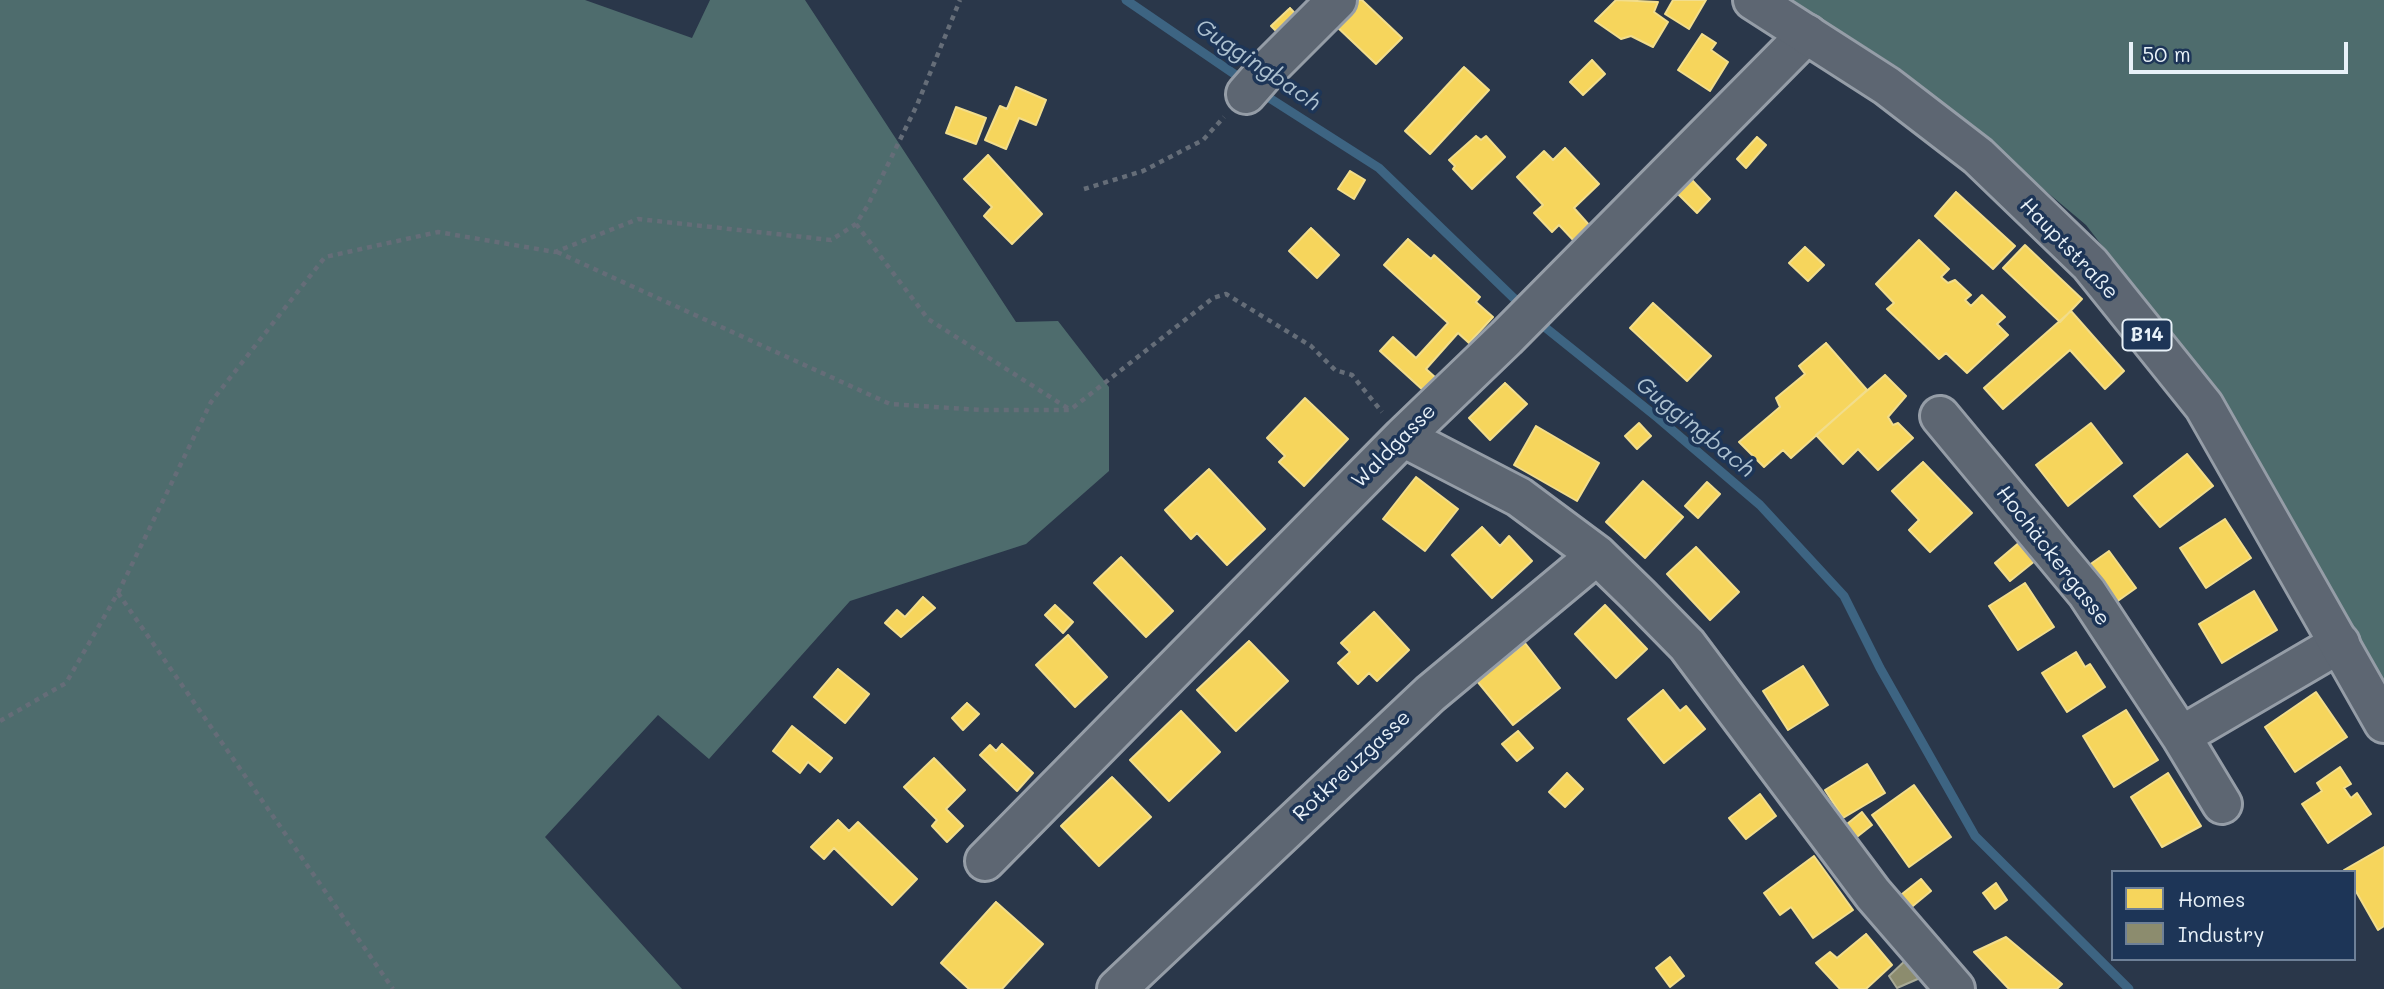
<!DOCTYPE html>
<meta charset="utf-8">
<style>
body{margin:0}
#map{position:relative;width:2384px;height:989px;overflow:hidden;background:#2a374a;font-family:Mali,sans-serif}
canvas{display:block}
.legend{position:absolute;left:2111px;top:870px;width:245px;height:91px;box-sizing:border-box;background:#1d3557;border:2px solid #6e8097;margin:0;padding:9px 12px;list-style:none;font-size:21px;color:#e8f1f8}
.legend li{display:flex;align-items:center;gap:14px;height:35px}
.legend b{width:35px;border:2px solid #6e8097}
.scale{position:absolute;left:2129px;top:42px;width:219px;height:32px;box-sizing:border-box;border:4px solid #e8f1f8;border-top:0;padding-left:9px;font-size:21px;line-height:24px;white-space:nowrap;color:#e8f1f8;-webkit-text-stroke:5px #1d3557;paint-order:stroke}
</style>
<div id="map">
<canvas width="2384" height="989"></canvas>
<ul class="legend">
<li><b style="height:19px;background:#f6d55c"></b>Homes</li>
<li><b style="height:19px;background:#8c8c6e"></b>Industry</li>
</ul>
<div class="scale">50 m</div>
</div>
<script>
const ctx = document.querySelector('canvas').getContext('2d');
ctx.lineJoin = 'round';
function fillPath(path, color) {
  ctx.fillStyle = color;
  ctx.fill(path, 'evenodd');
}
function toPath(rows) {
  const path = new Path2D();
  for (const r of rows) {
    path.moveTo(r[0], r[1]);
    for (let i = 2; i < r.length; i += 2) path.lineTo(r[i], r[i + 1]);
  }
  return path;
}
function trace(path, color, width, dash) {
  ctx.strokeStyle = color;
  ctx.lineWidth = width;
  ctx.lineCap = dash ? 'butt' : 'round';
  ctx.setLineDash(dash || []);
  ctx.stroke(path);
}
function write(font, color, halo, rows, align = 'center') {
  ctx.font = font + ' Mali,sans-serif';
  ctx.lineWidth = 7;
  ctx.setLineDash([]);
  ctx.textBaseline = 'middle';
  ctx.strokeStyle = halo;
  ctx.fillStyle = color;
  for (const [text, x, y, turn = 0] of rows) {
    ctx.save();
    ctx.translate(x, y);
    ctx.rotate((+turn || 0) * Math.PI / 180);
    ctx.textAlign = isNaN(turn) ? turn : align;
    if (halo) ctx.strokeText(text, 0, 0);
    ctx.fillText(text, 0, 0);
    ctx.restore();
  }
}
const green = toPath([
 [0,0,585,0,692,38,710,0,805,0,1016,322,1058,321,1109,387,1109,471,1026,544,850,601,709,759,658,715,545,837,682,989,0,989],
 [1791,0,2384,0,2384,699,2208,382,2086,225,1901,69]
]);
const homes = toPath([
 [1359,0,1362,0,1402,38,1376,64,1335,25,1359,0],
 [1616,0,1658,2,1654,12,1668,22,1653,47,1631,36,1621,39,1595,21,1616,0],
 [1673,0,1706,0,1689,29,1665,14,1673,0],
 [1290,8,1301,20,1283,38,1271,26,1290,8],
 [1702,34,1716,43,1711,50,1728,62,1710,91,1678,70,1702,34],
 [1592,60,1605,74,1583,95,1570,82,1592,60],
 [1464,67,1489,90,1430,154,1405,131,1464,67],
 [1016,87,1046,100,1036,125,1019,118,1006,149,985,140,1000,106,1007,109,1016,87],
 [956,107,986,118,976,144,946,133,956,107],
 [1476,136,1481,140,1486,136,1505,157,1472,189,1453,169,1455,166,1449,160,1476,136],
 [1757,137,1766,145,1746,168,1737,159,1757,137],
 [1565,148,1599,184,1574,208,1590,226,1574,241,1559,225,1552,232,1534,213,1543,205,1517,177,1544,151,1553,160,1565,148],
 [988,155,1042,214,1012,244,984,216,992,207,964,179,988,155],
 [1350,171,1365,180,1354,199,1338,189,1350,171],
 [1692,180,1710,199,1697,213,1678,194,1692,180],
 [1956,192,2015,246,1993,269,1935,216,1956,192],
 [1311,228,1339,255,1317,278,1289,251,1311,228],
 [1408,239,1431,259,1434,255,1480,297,1476,302,1493,317,1469,343,1458,333,1426,369,1436,378,1424,391,1380,351,1393,337,1416,358,1448,323,1384,265,1408,239],
 [1919,240,1949,269,1941,277,1948,283,1955,280,1971,295,1965,300,1971,306,1982,295,2005,317,1997,324,2008,335,1967,373,1946,353,1939,359,1887,309,1894,303,1876,284,1919,240],
 [2025,245,2082,299,2060,322,2003,268,2025,245],
 [1805,247,1824,265,1808,281,1789,263,1805,247],
 [1653,303,1711,356,1687,381,1630,328,1653,303],
 [2071,311,2124,371,2105,389,2070,350,2003,409,1984,388,2071,311],
 [1826,343,1867,390,1791,458,1783,450,1764,467,1739,442,1780,407,1776,398,1805,374,1799,366,1826,343],
 [1885,375,1906,396,1888,417,1893,425,1898,423,1913,438,1878,470,1858,449,1843,464,1816,435,1885,375],
 [1505,383,1527,404,1490,440,1469,418,1505,383],
 [1305,398,1348,439,1304,486,1279,462,1285,456,1267,438,1305,398],
 [1639,423,1651,436,1637,449,1625,436,1639,423],
 [2091,423,2122,463,2068,506,2036,465,2091,423],
 [1536,426,1599,463,1577,501,1514,465,1536,426],
 [2187,454,2213,486,2160,527,2134,496,2187,454],
 [1923,462,1972,513,1930,552,1909,530,1919,520,1892,491,1923,462],
 [1209,469,1265,529,1227,565,1197,533,1191,539,1165,510,1209,469],
 [1416,477,1458,509,1425,551,1383,519,1416,477],
 [1643,481,1683,517,1645,558,1606,522,1643,481],
 [1707,482,1720,494,1698,518,1685,506,1707,482],
 [2225,519,2251,558,2206,588,2180,548,2225,519],
 [1482,527,1500,546,1509,536,1532,561,1492,598,1452,555,1482,527],
 [2021,541,2036,560,2010,581,1995,563,2021,541],
 [1696,547,1739,592,1710,620,1667,574,1696,547],
 [2109,551,2136,588,2112,605,2085,568,2109,551],
 [1121,557,1173,611,1146,637,1094,583,1121,557],
 [2025,583,2054,627,2018,650,1989,606,2025,583],
 [2254,591,2277,630,2222,663,2199,624,2254,591],
 [923,597,935,608,901,637,885,623,897,610,905,617,923,597],
 [1055,605,1073,622,1063,633,1045,615,1055,605],
 [1605,605,1647,649,1616,678,1575,634,1605,605],
 [1374,612,1409,650,1377,681,1369,673,1358,684,1338,663,1350,652,1341,643,1374,612],
 [1068,635,1107,677,1075,707,1036,665,1068,635],
 [1249,641,1288,681,1236,731,1197,690,1249,641],
 [1525,643,1560,688,1513,725,1477,681,1525,643],
 [2076,652,2085,667,2090,664,2105,687,2067,712,2042,673,2076,652],
 [1803,666,1828,705,1788,730,1763,691,1803,666],
 [838,669,869,694,845,723,814,697,838,669],
 [1663,690,1680,711,1686,706,1705,729,1664,763,1628,719,1663,690],
 [2316,692,2347,737,2295,772,2265,727,2316,692],
 [967,703,979,714,963,730,952,718,967,703],
 [2126,710,2158,760,2114,787,2083,736,2126,710],
 [1181,711,1220,752,1169,801,1130,760,1181,711],
 [792,726,832,758,820,772,808,762,800,773,773,751,792,726],
 [1518,731,1533,748,1517,761,1502,744,1518,731],
 [1002,744,1033,773,1017,791,980,755,990,745,996,751,1002,744],
 [934,758,965,790,946,809,963,826,947,842,932,826,937,820,904,787,934,758],
 [1867,764,1885,793,1843,818,1825,790,1867,764],
 [2340,767,2351,784,2344,788,2351,798,2357,793,2371,814,2328,843,2302,804,2322,791,2317,783,2340,767],
 [1567,773,1583,789,1565,807,1549,792,1567,773],
 [2168,773,2201,826,2162,847,2131,797,2168,773],
 [1112,777,1151,817,1099,866,1061,826,1112,777],
 [1914,785,1951,837,1909,867,1872,815,1914,785],
 [1760,794,1776,816,1746,839,1729,818,1760,794],
 [1862,812,1872,825,1853,840,1842,828,1862,812],
 [838,820,849,831,858,822,917,879,892,905,834,848,824,859,811,847,838,820],
 [2384,847,2384,926,2378,930,2354,888,2354,872,2345,872,2344,870,2384,847],
 [1814,856,1853,910,1813,938,1791,907,1780,915,1764,893,1814,856],
 [1921,879,1931,891,1908,910,1897,898,1921,879],
 [1996,883,2007,900,1995,909,1983,893,1996,883],
 [996,902,1043,944,1002,989,969,989,941,963,996,902],
 [1866,934,1892,965,1866,989,1840,989,1816,963,1830,952,1837,958,1866,934],
 [2006,937,2062,984,2057,989,2009,989,1974,952,2006,937],
 [1670,957,1684,976,1670,987,1656,968,1670,957]
]);
const industry = toPath([
 [1909,957,1927,975,1897,988,1889,976,1909,957]
]);
const stream = toPath([
 [1126,0,1246,82],
 [1260,92,1379,168,1524,308],
 [1536,320,1658,418,1760,505,1844,596,1880,668,1975,836,2129,989]
]);
const path = toPath([
 [1084,189,1143,171,1203,140,1224,117],
 [856,224,928,319,1069,409],
 [557,252,890,404,981,410,1070,410,1213,298,1226,294,1311,346,1335,370,1352,375,1382,412],
 [118,593,393,989],
 [0,721,66,683,118,593,211,402,325,257,438,232,555,252,638,219,831,240,856,224,868,205,917,105,960,0]
]);
const minor = toPath([
 [1246,94,1267,70,1337,0],
 [1940,416,2087,593,2181,736,2340,643],
 [1403,437,1519,497,1597,555,1638,595,1687,645,1873,894,1955,989],
 [2181,736,2222,804],
 [985,861,1403,437,1506,338,1807,34],
 [1117,989,1430,694,1597,555]
]);
const major = toPath([
 [1753,0,1887,86,1978,156,2090,264,2204,406,2384,723]
]);
const shields = [
 [2147,335,49]
];
const shieldNames = [
 ["B14",2147,335]
];
const streetNames = [
 ["Hauptstraße",2069,249,46],
 ["Waldgasse",1394,446,-45],
 ["Hochäckergasse",2053,556,52],
 ["Rotkreuzgasse",1352,766,-43]
];
const waterNames = [
 ["Guggingbach",1258,65,34],
 ["Guggingbach",1695,427,39]
];
fillPath(green, '#4e6c6d');
fillPath(homes, '#f6d55c');
trace(homes, '#f2dd8b', 2);
fillPath(industry, '#8c8c6e');
trace(industry, '#a8aa97', 2);
trace(stream, '#3d6482', 9);
trace(minor, '#959da7', 44);
trace(major, '#959da7', 44);
trace(path, '#656d78', 4.5, [5, 5]);
trace(minor, '#5d6672', 38);
trace(major, '#5d6672', 38);
for (const [x, y, w] of shields) {
  const box = new Path2D();
  box.roundRect(x - w / 2, y - 15.5, w, 31, 5);
  ctx.fillStyle = '#1d3557';
  ctx.fill(box);
  trace(box, '#e8f1f8', 2);
}
write('bold 19px', '#e8f1f8', null, shieldNames);
write('21px', '#e8f1f8', '#1d3557', streetNames);
write('italic 23px', '#adc1d0', '#1d3557', waterNames);
</script>
